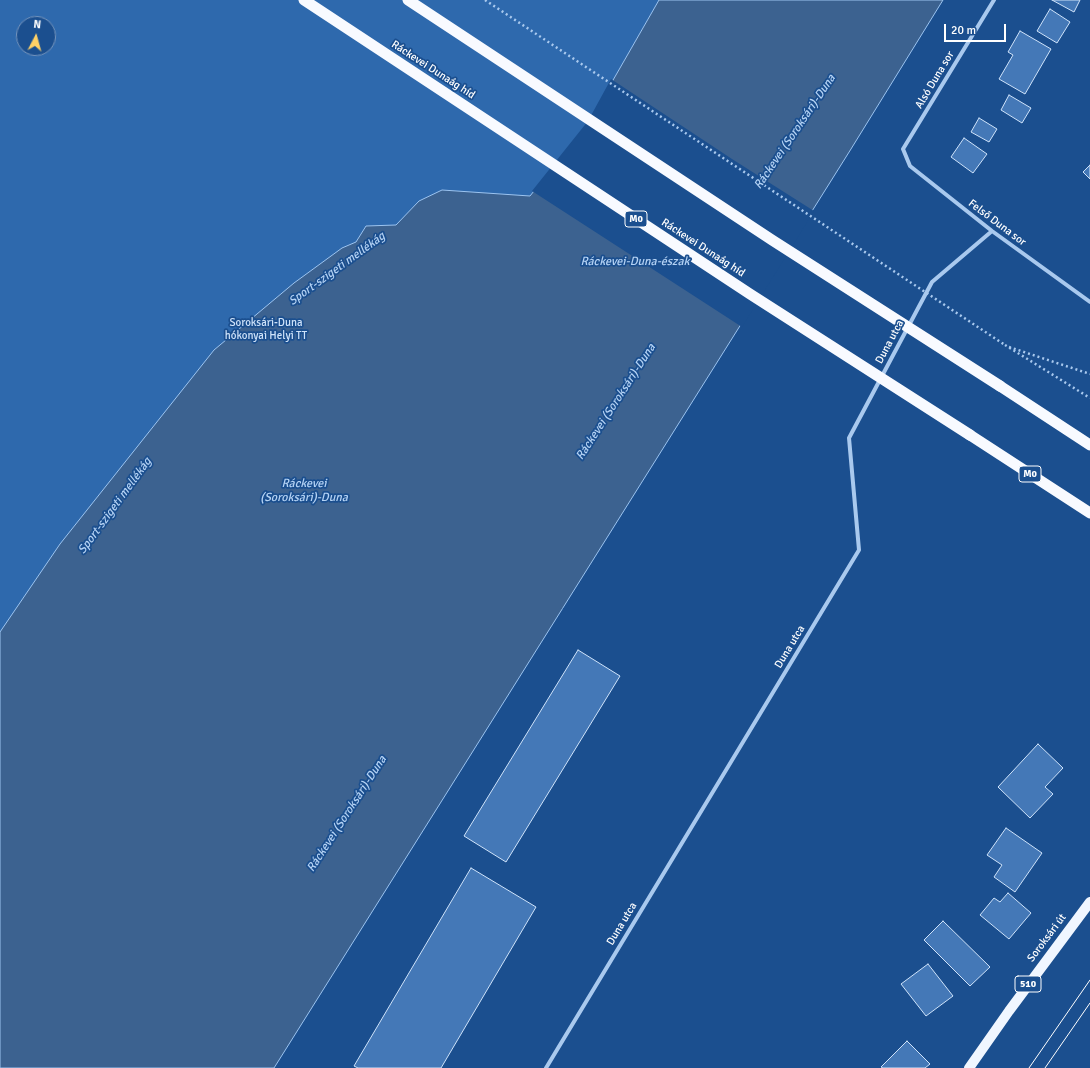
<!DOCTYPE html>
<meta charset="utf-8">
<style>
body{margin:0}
#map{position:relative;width:1090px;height:1068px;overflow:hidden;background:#1b4f8f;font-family:Signika,sans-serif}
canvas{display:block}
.north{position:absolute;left:16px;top:16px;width:40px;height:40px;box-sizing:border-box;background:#1b4f8f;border:1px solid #7695bc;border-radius:50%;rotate:6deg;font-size:11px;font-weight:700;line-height:16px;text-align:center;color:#fff}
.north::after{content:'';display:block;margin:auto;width:14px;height:18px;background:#ffd166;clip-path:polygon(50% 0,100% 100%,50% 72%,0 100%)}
.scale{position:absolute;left:944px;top:24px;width:62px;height:18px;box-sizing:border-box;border:2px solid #fff;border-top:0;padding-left:5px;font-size:12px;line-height:14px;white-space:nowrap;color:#fff;-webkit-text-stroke:3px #1b4f8f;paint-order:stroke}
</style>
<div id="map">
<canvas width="1090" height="1068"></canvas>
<div class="north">N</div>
<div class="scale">20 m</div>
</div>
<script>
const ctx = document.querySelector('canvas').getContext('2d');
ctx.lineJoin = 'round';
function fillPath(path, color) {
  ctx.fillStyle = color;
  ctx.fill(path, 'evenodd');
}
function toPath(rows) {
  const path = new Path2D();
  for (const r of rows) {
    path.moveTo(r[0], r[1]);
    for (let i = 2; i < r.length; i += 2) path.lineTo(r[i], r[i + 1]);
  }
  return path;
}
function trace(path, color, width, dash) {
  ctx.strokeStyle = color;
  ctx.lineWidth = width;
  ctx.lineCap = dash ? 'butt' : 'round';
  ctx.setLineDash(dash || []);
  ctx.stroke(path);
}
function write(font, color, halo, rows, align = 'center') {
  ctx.font = font + ' Signika,sans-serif';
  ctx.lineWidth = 3.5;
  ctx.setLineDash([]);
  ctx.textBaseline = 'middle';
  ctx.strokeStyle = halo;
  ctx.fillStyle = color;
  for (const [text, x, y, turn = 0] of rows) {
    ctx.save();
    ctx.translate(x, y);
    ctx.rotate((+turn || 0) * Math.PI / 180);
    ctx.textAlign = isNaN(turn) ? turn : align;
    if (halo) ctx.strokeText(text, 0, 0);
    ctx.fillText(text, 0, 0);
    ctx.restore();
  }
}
const green = toPath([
 [0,0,659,0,589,122,530,197,498,194,43,1068,0,1068],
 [24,24,48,24,48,48,24,48]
]);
const water = toPath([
 [659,0,943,0,851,149,274,1068,0,1068,0,632,60,544,214,350,294,283,342,248,356,242,366,226,396,225,419,201,442,190,530,196,589,122,659,0]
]);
const pier = toPath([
 [611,79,732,159,814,211,742,327,532,191,588,121]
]);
const building = toPath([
 [1052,0,1080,0,1074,12,1052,0],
 [1050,9,1070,22,1057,43,1037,31,1050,9],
 [1020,31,1051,49,1025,94,999,79,1013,55,1008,52,1020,31],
 [1009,95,1031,108,1022,123,1001,110,1009,95],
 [979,118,997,129,989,142,971,132,979,118],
 [964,138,987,154,973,173,951,157,964,138],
 [1090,165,1090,179,1083,172,1090,165],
 [578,650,620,676,506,862,464,836,578,650],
 [1038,744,1063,768,1045,787,1053,794,1030,818,998,787,1038,744],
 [1006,828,1042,853,1015,892,994,877,1002,865,987,855,1006,828],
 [471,868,536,907,441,1068,358,1068,354,1066,471,868],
 [1008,893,1031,913,1009,939,980,915,994,898,1000,902,1008,893],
 [943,921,990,967,970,986,924,940,943,921],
 [928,964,953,996,926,1016,901,984,928,964],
 [907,1041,930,1064,925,1068,883,1068,881,1067,907,1041]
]);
const path = toPath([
 [1005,345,1090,398],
 [1009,347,1090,374]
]);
const minor = toPath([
 [994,0,903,149,910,166,992,231,1090,302],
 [546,1068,859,550,849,438,932,282,992,231]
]);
const primary = toPath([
 [969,1068,1009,1011,1090,902]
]);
const trunk = toPath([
 [1000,386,1090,445],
 [970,435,1090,513]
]);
const tram = toPath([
 [1029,1068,1090,980],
 [1045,1068,1090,1003]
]);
const pathBridge = toPath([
 [485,0,1005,345]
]);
const trunkBridge = toPath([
 [304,0,750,294,970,435],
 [408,0,772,240,1000,386]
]);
const shields = [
 [636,219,22],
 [1030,474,22],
 [1028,984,26]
];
const shieldNames = [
 ["M0",636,219],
 ["M0",1030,474],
 ["510",1028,984]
];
const streetNames = [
 ["Ráckevei Dunaág híd",433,70,33],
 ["Alsó Duna sor",935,80,-59],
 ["Felső Duna sor",997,223,37],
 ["Ráckevei Dunaág híd",703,248,33],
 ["Duna utca",890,342,-62],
 ["Duna utca",790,647,-59],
 ["Duna utca",622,924,-59],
 ["Soroksári út",1047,938,-53]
];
const parkNames = [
 ["Soroksári-Duna",266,323],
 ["hókonyai Helyi TT",266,336]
];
const waterNames = [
 ["Ráckevei (Soroksári)-Duna",795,132,-56],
 ["Ráckevei-Duna-észak",635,262],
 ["Sport-szigeti mellékág",337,269,-36],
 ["Ráckevei (Soroksári)-Duna",616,402,-57],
 ["Ráckevei",304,484],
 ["(Soroksári)-Duna",304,498],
 ["Sport-szigeti mellékág",115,506,-54],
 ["Ráckevei (Soroksári)-Duna",347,814,-57]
];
fillPath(green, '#2e69ad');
fillPath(water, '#3c6290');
trace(water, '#9cc4f0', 1);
fillPath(pier, '#1b4f8f');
fillPath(building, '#4478b7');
trace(building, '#cfe3fa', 1);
trace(path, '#a9c9ee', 2.5, [2, 3]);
trace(minor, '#a9c9ee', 4);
trace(primary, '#f0f6ff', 10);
trace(trunk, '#f8faff', 11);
trace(tram, '#fff', 1);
trace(pathBridge, '#a9c9ee', 2.5, [2, 3]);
trace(trunkBridge, '#f8faff', 11);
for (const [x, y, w] of shields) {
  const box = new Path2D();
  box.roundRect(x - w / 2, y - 8, w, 16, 3);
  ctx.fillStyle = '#1b4f8f';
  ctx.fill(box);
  trace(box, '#fff', 1);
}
write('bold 10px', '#fff', null, shieldNames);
write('11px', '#fff', '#1b4f8f', streetNames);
write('11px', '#cfe3fa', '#1b4f8f', parkNames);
write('italic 12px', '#b5d3f5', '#1b4f8f', waterNames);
</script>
